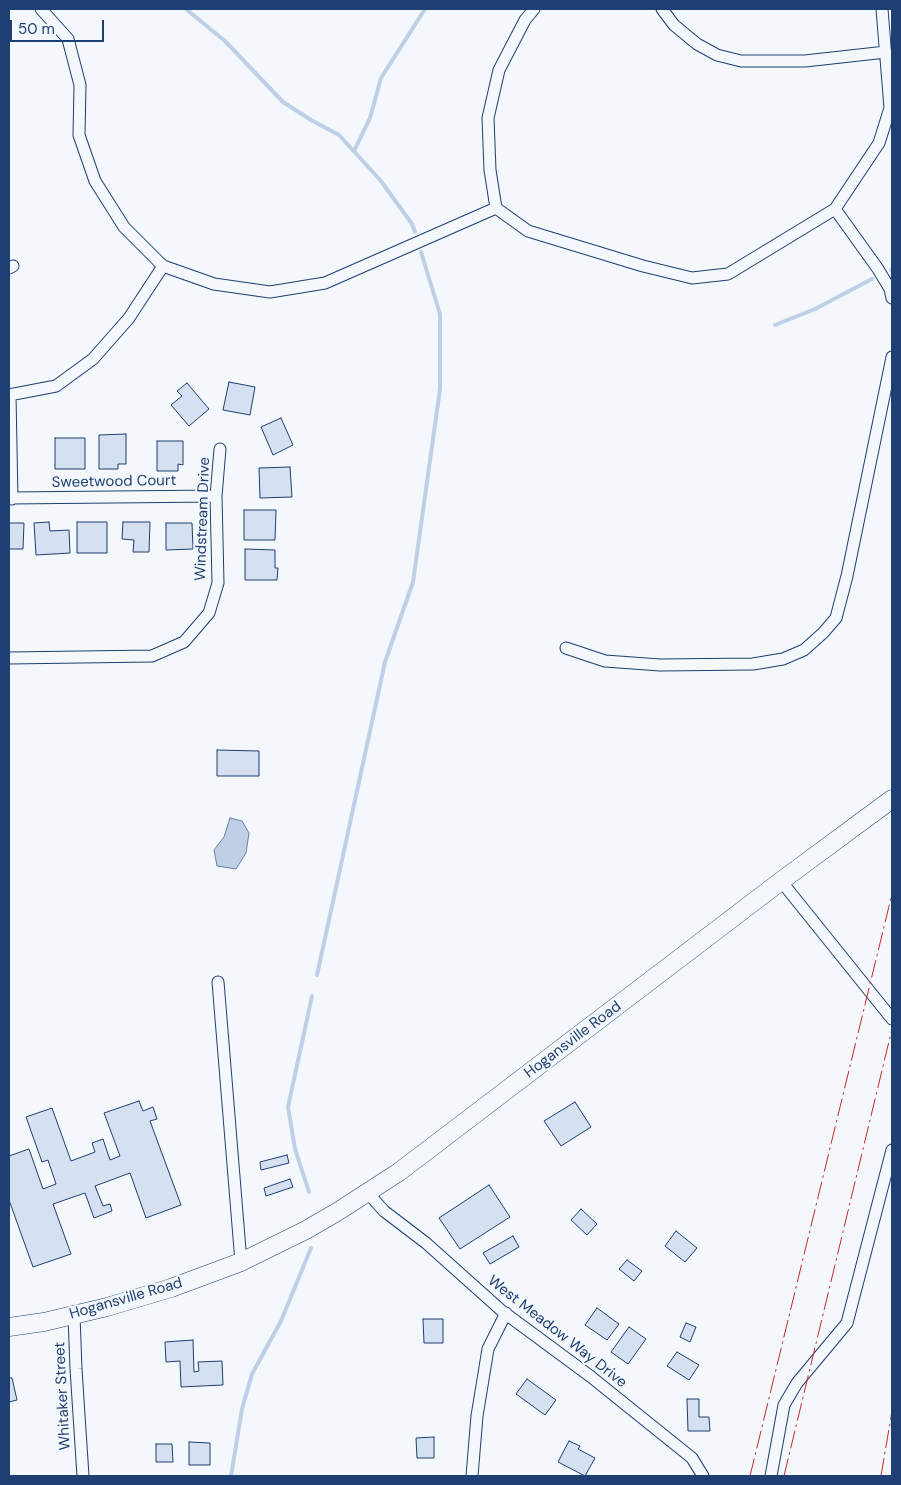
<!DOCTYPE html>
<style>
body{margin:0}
#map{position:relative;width:901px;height:1485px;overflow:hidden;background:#f4f7fb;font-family:"DM Sans",sans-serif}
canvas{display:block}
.frame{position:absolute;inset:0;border:10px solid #1d3f73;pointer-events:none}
.scale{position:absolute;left:10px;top:20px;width:94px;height:22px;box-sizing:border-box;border:2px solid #1d3f73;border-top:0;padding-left:6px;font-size:15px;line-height:18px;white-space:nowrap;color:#1d3f73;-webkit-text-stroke:4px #f4f7fb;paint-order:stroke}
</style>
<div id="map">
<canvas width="901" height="1485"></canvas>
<div class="frame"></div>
<div class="scale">50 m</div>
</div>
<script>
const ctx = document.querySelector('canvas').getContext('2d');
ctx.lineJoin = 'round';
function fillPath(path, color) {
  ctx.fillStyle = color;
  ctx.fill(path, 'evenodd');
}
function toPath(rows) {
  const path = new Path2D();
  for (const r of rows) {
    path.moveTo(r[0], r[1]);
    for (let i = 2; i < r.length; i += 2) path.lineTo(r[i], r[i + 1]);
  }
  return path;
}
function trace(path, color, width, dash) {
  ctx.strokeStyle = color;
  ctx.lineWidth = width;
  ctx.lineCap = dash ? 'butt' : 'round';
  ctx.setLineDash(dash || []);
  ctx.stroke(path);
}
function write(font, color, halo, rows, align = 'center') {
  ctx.font = font + ' "DM Sans",sans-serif';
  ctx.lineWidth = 4;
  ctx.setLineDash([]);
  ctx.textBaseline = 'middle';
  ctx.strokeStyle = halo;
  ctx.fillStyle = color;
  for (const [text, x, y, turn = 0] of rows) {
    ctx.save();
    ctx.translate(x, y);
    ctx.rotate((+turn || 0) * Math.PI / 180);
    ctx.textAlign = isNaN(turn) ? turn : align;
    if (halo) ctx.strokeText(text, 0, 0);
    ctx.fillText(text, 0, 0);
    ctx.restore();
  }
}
const water = toPath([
 [230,818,242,821,249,833,246,853,236,869,217,866,214,850,224,837,230,818]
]);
const stream = toPath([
 [186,9,225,41,283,102,311,120,339,135,381,181,412,224,415,232],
 [354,151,370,118,381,78,425,9],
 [891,270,892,269],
 [775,325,815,309,872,279],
 [317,975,385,662,413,582,440,389,440,314,421,252],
 [309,1192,295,1149,288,1107,312,996],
 [231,1476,242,1409,252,1374,281,1321,311,1248]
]);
const building = toPath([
 [229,382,255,387,250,415,223,410,229,382],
 [187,383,209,409,189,426,171,405,182,396,177,391,187,383],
 [281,418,293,445,273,455,261,427,281,418],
 [126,434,126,464,118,464,118,469,99,469,99,435,126,434],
 [55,438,85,438,85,469,55,469,55,438],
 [157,441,183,441,183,465,178,464,178,471,157,471,157,441],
 [290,467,292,497,260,498,259,468,290,467],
 [244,510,276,510,275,540,244,540,244,510],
 [49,522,50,531,69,530,70,553,36,555,34,523,49,522],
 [77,522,107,522,107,553,77,553,77,522],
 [123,522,150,522,149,552,133,552,134,540,122,539,123,522],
 [9,523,24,523,23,549,9,549,9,523],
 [166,523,192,523,193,549,166,550,166,523],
 [245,549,275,550,275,568,278,568,277,580,245,580,245,549],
 [217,750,259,751,259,776,217,776,217,750],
 [139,1101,143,1111,153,1107,157,1119,150,1121,181,1205,146,1218,130,1173,95,1186,103,1206,110,1204,112,1211,94,1218,85,1193,53,1204,71,1254,33,1267,9,1200,9,1156,29,1149,43,1189,56,1184,48,1160,42,1162,26,1117,52,1108,71,1161,95,1152,92,1143,103,1139,110,1160,120,1156,104,1113,139,1101],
 [575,1102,591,1127,561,1146,544,1121,575,1102],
 [287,1155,289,1163,261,1170,260,1162,287,1155],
 [290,1179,293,1187,266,1196,264,1188,290,1179],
 [489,1185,510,1217,460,1249,439,1218,489,1185],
 [581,1209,597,1224,587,1235,571,1220,581,1209],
 [676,1231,697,1248,685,1262,665,1246,676,1231],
 [513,1236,519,1247,490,1264,483,1253,513,1236],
 [627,1260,642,1271,634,1281,619,1269,627,1260],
 [597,1308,619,1324,607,1340,585,1325,597,1308],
 [423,1319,443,1319,443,1343,424,1343,423,1319],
 [686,1323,696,1327,690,1342,680,1337,686,1323],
 [629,1327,646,1339,628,1364,611,1352,629,1327],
 [193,1340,194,1372,199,1371,198,1362,222,1361,223,1385,181,1387,180,1361,166,1362,165,1342,193,1340],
 [677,1352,699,1365,689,1380,667,1366,677,1352],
 [9,1378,12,1378,17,1400,9,1402,9,1378],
 [527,1379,556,1400,545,1415,516,1394,527,1379],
 [687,1399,699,1399,699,1417,709,1417,710,1431,688,1431,687,1399],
 [434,1437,434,1458,417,1458,416,1438,434,1437],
 [569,1441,580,1446,578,1449,595,1458,585,1476,558,1462,569,1441],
 [189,1442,210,1443,210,1465,189,1465,189,1442],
 [156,1444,172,1444,173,1462,156,1462,156,1444]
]);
const street = toPath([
 [41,9,68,39,80,85,79,135,95,181,124,227,163,266,214,284,270,292,325,283,496,208],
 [534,9,525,20,499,70,488,118,490,170,496,208,528,231,643,266,692,278,728,274,835,209,879,143,890,108,882,9],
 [662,9,674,25,697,44,717,55,741,61,805,61,886,52],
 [835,209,878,269,890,289,892,298],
 [9,268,13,266],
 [9,395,56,386,93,359,129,318,163,266],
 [10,395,12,499],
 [9,498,216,496],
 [566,648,605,661,660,665,753,664,783,659,804,650,823,633,836,618,847,576,892,357],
 [9,658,152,656,184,642,209,613,218,583,216,496,220,449],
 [781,881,892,1019],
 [218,982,241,1262],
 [368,1193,384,1211,426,1243,502,1311,590,1376,692,1458,703,1476],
 [74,1315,76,1369,83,1476],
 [472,1476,477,1416,488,1349,506,1313],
 [771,1476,784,1405,797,1383,847,1323,892,1150]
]);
const primary = toPath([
 [9,1327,44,1322,107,1307,171,1288,241,1262,306,1230,337,1212,399,1172,781,881,892,799]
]);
const power = toPath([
 [750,1476,892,894],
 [784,1476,892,1029],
 [881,1476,892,1411]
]);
const streetNames = [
 ["Sweetwood Court",114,482,-1],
 ["Windstream Drive",203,519,-88],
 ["Hogansville Road",573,1040,-37],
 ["Hogansville Road",126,1299,-16],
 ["West Meadow Way Drive",557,1332,38],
 ["Whitaker Street",63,1396,-93]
];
fillPath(water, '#bed0e5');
trace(water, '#687fa3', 1);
trace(stream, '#bed0e5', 4);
fillPath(building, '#d5e0f0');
trace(building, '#1d3f73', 1);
trace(street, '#1d3f73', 13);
trace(primary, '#1d3f73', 19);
trace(street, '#f4f7fb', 11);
trace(primary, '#f4f7fb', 18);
trace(power, '#c62828', 1, [18, 4, 2.5, 4]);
write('15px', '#1d3f73', '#f4f7fb', streetNames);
</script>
